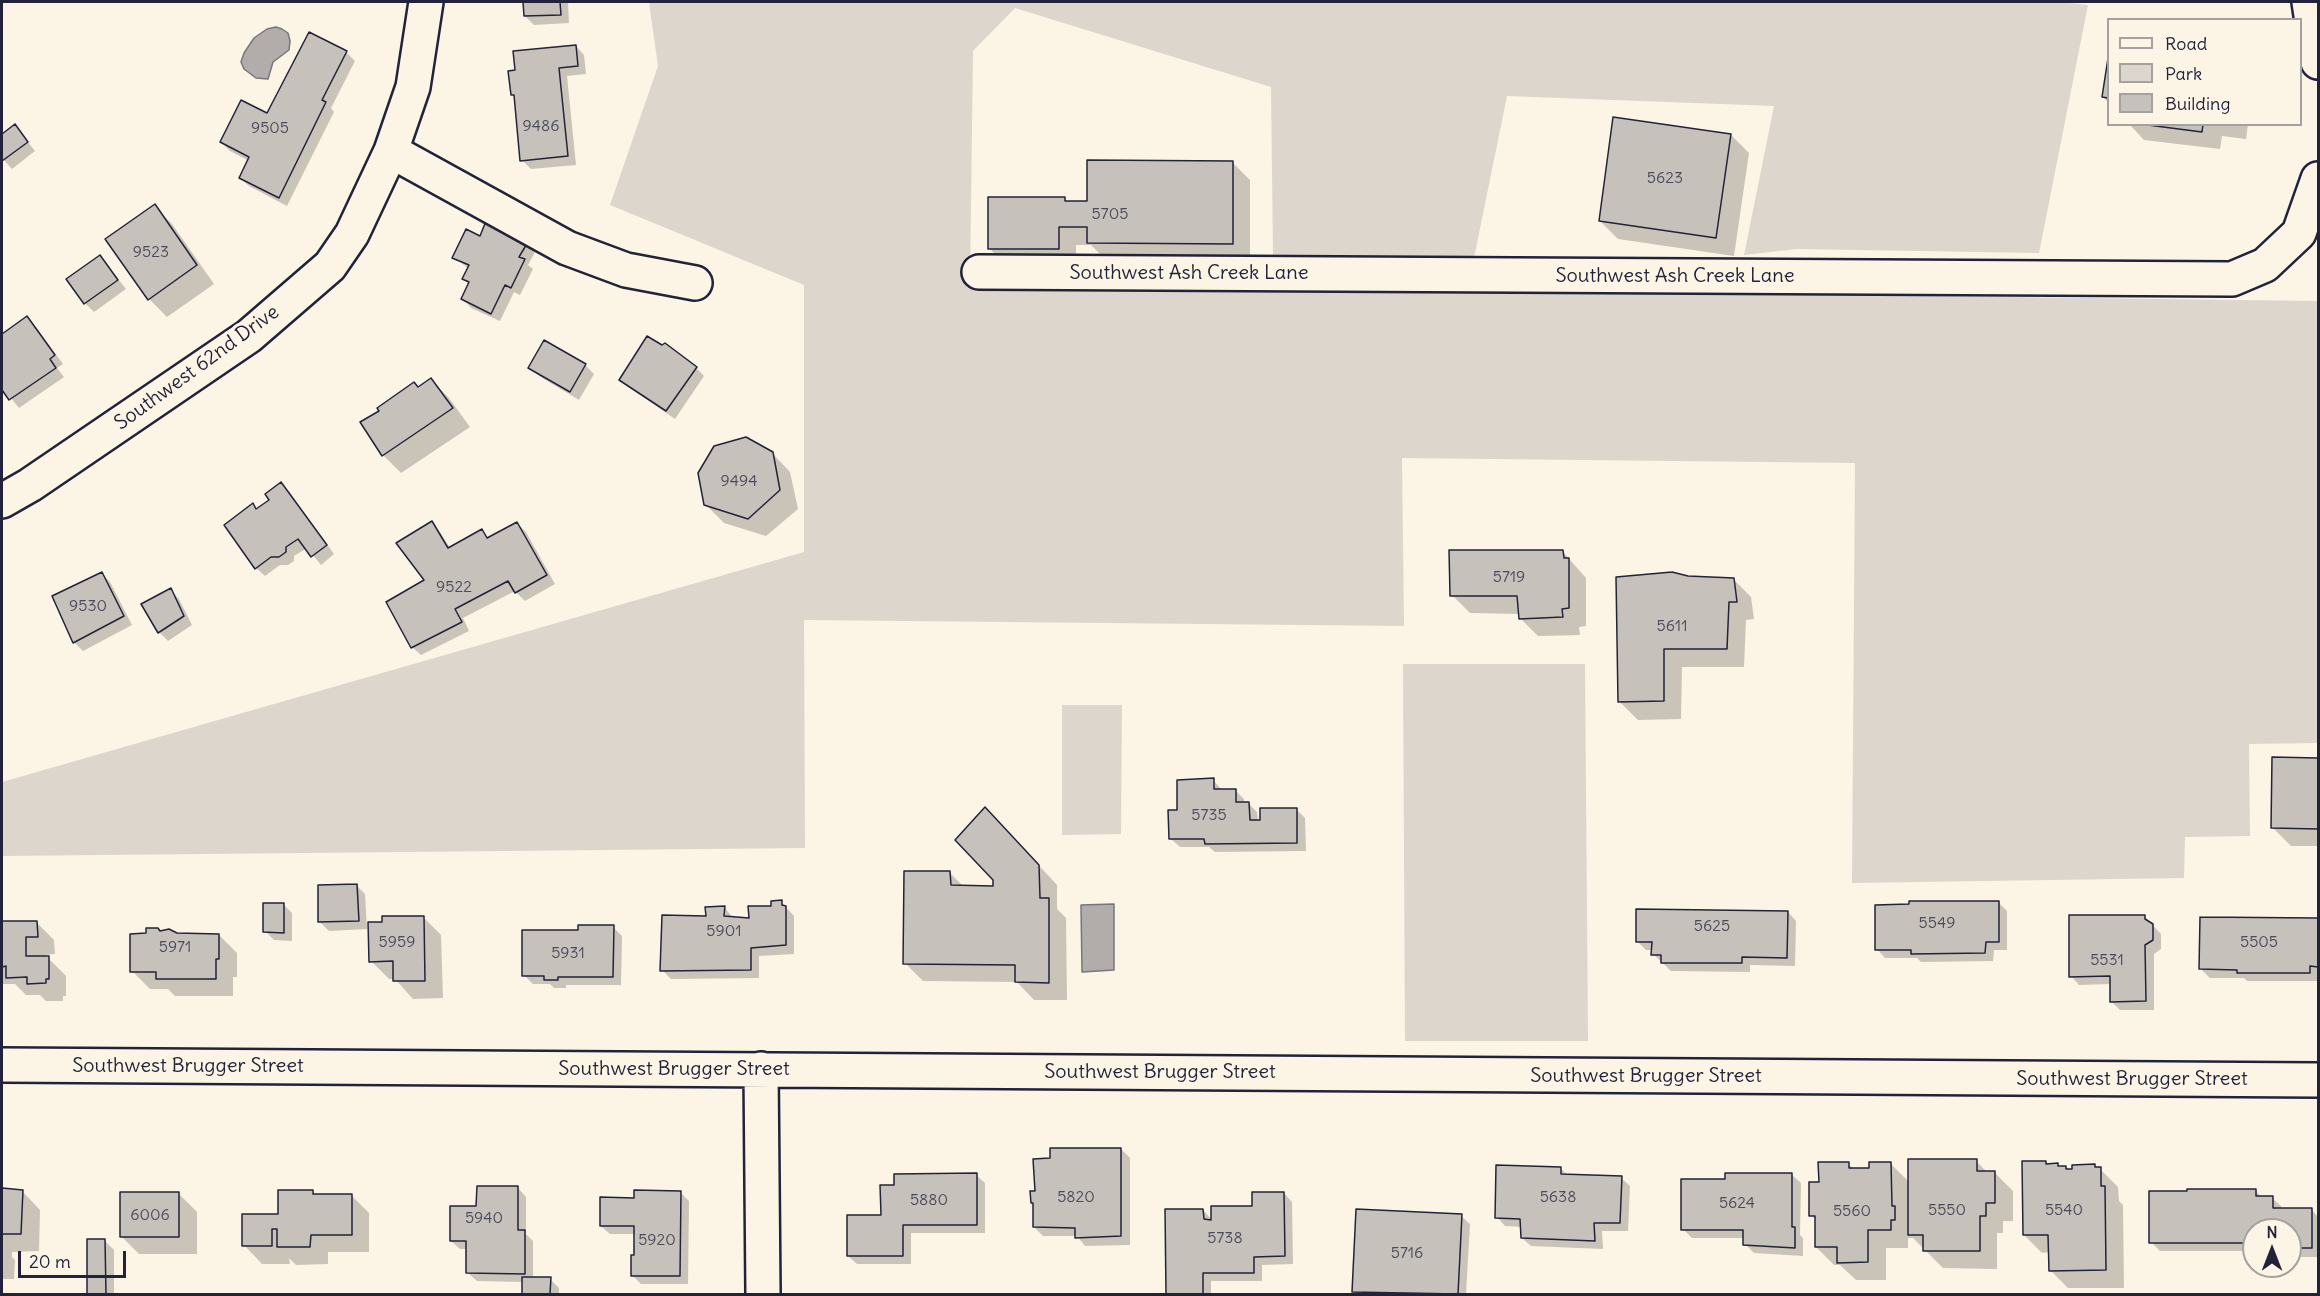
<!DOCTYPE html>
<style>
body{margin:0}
#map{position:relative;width:2320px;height:1296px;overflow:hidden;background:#fcf5e5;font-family:Delius,sans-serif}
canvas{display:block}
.frame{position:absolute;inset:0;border:3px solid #22223b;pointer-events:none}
.legend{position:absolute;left:2107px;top:18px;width:195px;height:108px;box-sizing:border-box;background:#fcf5e5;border:2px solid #a5a1a1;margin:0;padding:8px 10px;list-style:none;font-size:18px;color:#22223b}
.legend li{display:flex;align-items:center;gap:12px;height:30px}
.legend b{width:30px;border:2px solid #a5a1a1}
.north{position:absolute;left:2242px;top:1218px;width:60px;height:60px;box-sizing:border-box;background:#fcf5e5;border:2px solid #a5a1a1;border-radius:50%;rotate:0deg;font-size:16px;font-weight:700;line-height:24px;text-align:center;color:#22223b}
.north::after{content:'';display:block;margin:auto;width:21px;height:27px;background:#22223b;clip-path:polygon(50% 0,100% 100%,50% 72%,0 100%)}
.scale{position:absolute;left:18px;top:1251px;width:108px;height:27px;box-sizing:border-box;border:3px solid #22223b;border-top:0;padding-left:8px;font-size:18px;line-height:21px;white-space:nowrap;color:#22223b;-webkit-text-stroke:4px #fcf5e5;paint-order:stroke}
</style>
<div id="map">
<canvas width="2320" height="1296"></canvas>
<div class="frame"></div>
<ul class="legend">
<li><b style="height:8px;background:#fcf5e5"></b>Road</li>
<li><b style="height:16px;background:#dcd6cc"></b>Park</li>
<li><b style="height:16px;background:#c6c1bb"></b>Building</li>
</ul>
<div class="north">N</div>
<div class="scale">20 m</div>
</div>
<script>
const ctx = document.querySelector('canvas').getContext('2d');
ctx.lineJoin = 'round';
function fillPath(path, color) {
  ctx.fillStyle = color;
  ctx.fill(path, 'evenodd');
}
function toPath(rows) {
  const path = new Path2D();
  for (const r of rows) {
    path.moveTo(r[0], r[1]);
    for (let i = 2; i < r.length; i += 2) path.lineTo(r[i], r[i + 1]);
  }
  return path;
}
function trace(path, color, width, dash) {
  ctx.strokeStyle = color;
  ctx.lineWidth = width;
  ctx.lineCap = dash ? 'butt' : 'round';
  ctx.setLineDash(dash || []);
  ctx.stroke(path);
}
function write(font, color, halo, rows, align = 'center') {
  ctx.font = font + ' Delius,sans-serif';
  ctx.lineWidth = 6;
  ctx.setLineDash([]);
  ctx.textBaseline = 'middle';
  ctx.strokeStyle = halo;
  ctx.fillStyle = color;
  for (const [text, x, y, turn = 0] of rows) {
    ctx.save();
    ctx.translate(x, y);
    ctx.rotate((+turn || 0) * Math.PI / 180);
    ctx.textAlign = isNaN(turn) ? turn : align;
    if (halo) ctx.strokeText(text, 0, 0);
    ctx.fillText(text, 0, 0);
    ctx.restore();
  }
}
const green = toPath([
 [649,2,2059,2,2088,5,2039,253,1797,249,1744,255,1774,106,1507,96,1474,258,1273,256,1271,87,1015,8,973,51,970,284,2318,301,2318,743,2249,744,2250,836,2185,837,2184,878,1852,883,1855,463,1402,458,1404,626,804,620,805,848,2,856,2,782,804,552,804,285,610,205,658,66],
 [1403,664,1585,664,1588,1041,1405,1041],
 [1062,705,1122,705,1121,834,1062,835]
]);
const water = toPath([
 [276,27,282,29,288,33,290,41,289,50,273,62,268,79,256,78,244,69,241,62,244,53,254,38,267,29,276,27],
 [1114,904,1114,970,1082,972,1081,905,1114,904]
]);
const shadow = toPath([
 [525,2,568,2,569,23,534,25,525,16],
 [576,46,584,55,586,74,567,76,576,165,531,169,522,160,516,97,512,94],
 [346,52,355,61,331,108,334,112,287,206,249,186,240,178,249,161,230,151,221,142,268,116],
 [2108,67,2108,102,2103,97],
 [2129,124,2248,124,2246,139,2222,136,2220,149,2144,140],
 [15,126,35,151,12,169,2,158,2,136],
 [1731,135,1749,153,1734,256,1618,239,1600,221],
 [1232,162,1250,180,1250,261,1107,261,1091,245,1076,245,1076,266,1007,266,989,248,1064,198,1068,202,1089,202],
 [154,206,172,224,214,284,167,317,149,299],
 [480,238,527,243,535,252,528,265,533,269,520,295,514,292,500,321,471,308,463,299,470,284,464,278,469,269,454,257],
 [100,256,126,289,94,312,85,303],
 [27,318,36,327,63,364,57,368,64,377,19,408,2,387,2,336],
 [585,365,594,374,579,400,539,376,530,368],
 [696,368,704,376,675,419,630,388,621,380],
 [431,380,449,398,470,427,401,473,383,455,418,388],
 [772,453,790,472,798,509,766,536,724,523,706,505],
 [281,484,290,493,334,554,321,565,307,548,294,556,294,561,288,565,280,565,265,576,256,568,252,505,257,510,271,500],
 [431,523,440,532,450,548,482,531,489,539,517,523,526,532,555,584,525,601,515,591,463,618,469,631,421,655,412,647,426,580],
 [1563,552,1586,578,1586,626,1579,627,1580,635,1538,636,1520,618,1520,614,1470,613,1452,595],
 [101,573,110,582,132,625,83,651,74,642],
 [1688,577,1733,579,1751,597,1754,619,1746,620,1744,667,1682,667,1681,719,1638,720,1620,702],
 [170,590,179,599,192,625,168,641,159,632],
 [2318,759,2318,846,2291,846,2273,828],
 [1213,780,1222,790,1235,790,1244,799,1244,803,1248,803,1257,812,1258,821,1296,809,1305,818,1306,851,1215,852,1209,847,1180,847,1171,839,1179,812],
 [1003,827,1057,885,1057,909,1066,918,1067,1000,1034,1000,1017,982,923,981,905,963,950,873,964,887,995,888],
 [356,885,365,894,367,929,329,931,320,922],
 [781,902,794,916,794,954,759,956,759,978,671,979,662,970,707,918,724,907,733,918,750,919],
 [1998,902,2007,911,2007,950,1994,950,1993,961,1921,962,1917,958,1885,958,1877,949],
 [283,904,292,913,292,941,274,940,265,931],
 [1788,912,1796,921,1795,966,1750,965,1750,972,1671,971,1653,954,1653,950,1646,950,1637,941],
 [423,917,441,935,443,998,413,999,395,979,389,979,371,961],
 [2145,917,2161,934,2161,949,2154,954,2154,1010,2120,1010,2111,1001,2111,984,2079,985,2071,976],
 [2201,918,2318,919,2318,981,2247,981,2244,978,2210,978,2201,969],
 [2,922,36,922,54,940,55,954,45,955,66,976,66,996,63,996,63,1001,46,1001,40,995,26,995,15,984,2,984],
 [613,927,622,936,621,985,566,985,566,988,554,988,550,984,533,984,524,975,580,931],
 [160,932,219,935,237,953,237,977,233,977,233,996,175,996,168,989,150,989,132,971],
 [1121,1149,1130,1158,1130,1245,1085,1246,1077,1236,1043,1236,1034,1227,1034,1205,1032,1203],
 [1976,1161,1988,1173,1995,1173,2013,1191,2013,1221,2003,1221,2003,1233,1997,1233,1997,1269,1943,1268,1913,1238,1908,1238,1908,1248,1886,1248,1886,1280,1856,1280,1840,1265,1834,1265,1816,1247,1816,1220,1811,1215,1820,1183,1848,1164,1854,1169,1871,1169,1891,1164,1910,1183],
 [2045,1163,2048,1166,2066,1167,2069,1170,2094,1166,2100,1169,2118,1187,2119,1201,2123,1205,2124,1288,2068,1288,2050,1270,2050,1252,2042,1253,2024,1235],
 [1561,1169,1568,1175,1621,1178,1630,1186,1628,1231,1602,1231,1603,1249,1531,1246,1522,1238,1522,1227,1505,1226,1497,1217],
 [976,1175,985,1183,985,1233,911,1233,911,1264,857,1264,848,1256,882,1216,895,1186],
 [1792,1175,1801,1183,1800,1235,1803,1238,1803,1256,1754,1253,1745,1244,1745,1238,1692,1238,1683,1229,1727,1180],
 [2,1187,4,1190,22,1191,40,1210,39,1251,12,1252,12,1257,15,1260,14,1279,2,1279],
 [518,1188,526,1197,526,1234,533,1241,533,1279,550,1279,559,1288,559,1294,524,1294,524,1282,477,1281,468,1273,468,1249,460,1249,451,1241,478,1208],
 [2255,1190,2262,1198,2272,1198,2281,1206,2281,1210,2312,1210,2318,1217,2318,1257,2290,1257,2290,1230,2254,1230,2254,1251,2160,1251,2151,1242],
 [313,1192,316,1195,351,1195,369,1213,369,1252,328,1252,328,1264,296,1265,289,1258,290,1264,262,1264,244,1245],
 [680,1192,689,1201,688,1284,641,1284,633,1276,636,1256,636,1234,610,1234,601,1226,635,1199],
 [1284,1193,1292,1202,1293,1264,1262,1265,1262,1281,1211,1281,1211,1294,1167,1294,1167,1210,1203,1210,1212,1220,1254,1207],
 [179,1194,197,1212,197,1254,139,1254,121,1236],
 [1461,1216,1470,1224,1466,1294,1356,1294,1353,1292],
 [89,1241,105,1241,114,1250,114,1294,88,1294]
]);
const building = toPath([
 [523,2,560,2,561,15,524,16,523,2],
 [309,32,347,51,322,100,326,102,279,198,239,178,249,157,220,142,241,100,267,113,309,32],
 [576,45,578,66,559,68,568,156,520,161,514,95,511,95,508,71,515,70,513,51,576,45],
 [2108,58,2108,98,2102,97,2108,58],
 [1613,117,1731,134,1716,238,1599,221,1613,117],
 [15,124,28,142,2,161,2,134,15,124],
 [2140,124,2203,124,2202,132,2140,124],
 [1087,160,1233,161,1233,244,1087,243,1087,227,1059,227,1059,249,988,249,988,197,1065,197,1065,201,1087,201,1087,160],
 [155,204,197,265,148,300,105,239,155,204],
 [486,221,528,242,519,257,525,259,511,288,505,285,491,314,461,299,469,282,462,279,469,265,452,258,466,229,480,236,486,221],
 [100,255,118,280,84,304,66,279,100,255],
 [27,316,55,355,50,359,56,368,9,400,2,390,2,334,27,316],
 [647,336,662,345,665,343,697,367,666,411,619,380,647,336],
 [544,340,586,364,570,392,528,368,544,340],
 [431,378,453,408,382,456,360,422,379,411,377,408,414,382,418,387,431,378],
 [746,437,773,452,780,490,748,519,704,505,698,473,714,446,746,437],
 [281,482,327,545,311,557,298,539,286,547,286,552,279,557,271,557,255,569,224,525,253,503,256,509,269,500,265,494,281,482],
 [432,521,448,548,482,529,487,538,517,522,547,575,515,593,508,581,455,609,462,622,411,648,386,602,424,580,396,543,432,521],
 [1449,550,1563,550,1564,558,1569,558,1569,608,1562,609,1563,617,1519,619,1517,596,1450,596,1449,550],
 [102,572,124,616,73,643,52,596,102,572],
 [1672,572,1688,576,1734,578,1737,602,1729,602,1727,649,1664,649,1664,701,1618,702,1616,577,1672,572],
 [171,588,184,616,158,633,141,604,171,588],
 [2272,757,2318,758,2318,829,2271,828,2272,757],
 [1214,778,1214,789,1236,789,1236,802,1249,802,1250,820,1260,820,1260,808,1297,808,1297,843,1205,844,1204,839,1169,839,1168,810,1177,810,1177,780,1214,778],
 [985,807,1039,865,1040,898,1049,898,1049,983,1015,982,1015,965,903,964,904,871,950,871,951,885,993,886,993,880,955,840,985,807],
 [357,884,359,921,318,922,318,885,357,884],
 [782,900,782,905,786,906,786,945,751,948,751,970,660,971,662,915,706,916,705,907,725,906,724,916,749,918,748,906,771,906,771,901,782,900],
 [1909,901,1999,901,1999,942,1986,942,1985,953,1911,954,1911,950,1875,950,1875,905,1909,904,1909,901],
 [263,903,284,903,284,933,263,932,263,903],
 [1636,909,1788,911,1787,958,1742,957,1742,963,1661,963,1661,955,1651,955,1652,942,1636,942,1636,909],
 [2069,915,2145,915,2145,919,2153,924,2153,940,2145,945,2146,1001,2110,1002,2110,976,2069,977,2069,915],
 [382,916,424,916,425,981,393,981,393,961,369,962,368,922,382,922,382,916],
 [2200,917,2318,918,2318,967,2310,966,2310,973,2237,973,2237,970,2199,969,2200,917],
 [2,921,37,921,38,937,26,937,26,956,49,956,49,979,46,979,46,983,27,984,27,977,6,978,6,966,2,967,2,921],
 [578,925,614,925,613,977,558,977,558,980,544,980,544,976,522,976,522,930,578,930,578,925],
 [146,928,158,928,160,931,169,929,177,933,219,934,219,959,216,959,216,979,156,979,156,972,130,972,130,934,146,933,146,928],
 [1050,1148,1121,1148,1121,1236,1075,1238,1075,1228,1033,1227,1033,1203,1031,1203,1030,1191,1035,1191,1033,1159,1050,1158,1050,1148],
 [1908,1159,1977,1159,1977,1171,1995,1171,1995,1203,1986,1203,1986,1216,1980,1216,1980,1251,1923,1251,1923,1235,1908,1235,1908,1159],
 [2022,1161,2046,1161,2046,1164,2058,1163,2058,1166,2066,1166,2066,1169,2072,1169,2072,1165,2095,1164,2095,1167,2101,1167,2101,1186,2105,1186,2106,1270,2049,1271,2048,1235,2023,1235,2022,1161],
 [1818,1162,1849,1162,1849,1168,1869,1168,1869,1162,1891,1162,1892,1206,1895,1206,1895,1220,1891,1220,1891,1230,1868,1230,1868,1262,1837,1263,1837,1247,1815,1247,1815,1216,1809,1216,1809,1182,1819,1182,1818,1162],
 [1496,1165,1561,1167,1561,1174,1622,1176,1620,1223,1594,1223,1595,1241,1521,1238,1520,1219,1495,1218,1496,1165],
 [977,1173,977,1225,903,1225,903,1256,847,1256,847,1215,881,1215,880,1185,894,1185,894,1174,977,1173],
 [1725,1173,1792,1173,1792,1227,1795,1227,1795,1248,1743,1245,1743,1230,1681,1230,1681,1179,1725,1179,1725,1173],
 [477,1186,518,1186,518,1230,525,1230,525,1274,466,1273,466,1241,450,1241,450,1206,476,1206,477,1186],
 [2,1188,23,1190,21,1234,2,1234,2,1188],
 [2187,1189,2256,1189,2256,1196,2273,1196,2273,1208,2312,1208,2312,1248,2290,1248,2290,1230,2254,1230,2254,1243,2149,1243,2149,1191,2187,1191,2187,1189],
 [278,1190,313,1190,313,1194,352,1194,352,1235,311,1235,310,1247,277,1247,277,1229,272,1229,272,1246,242,1246,242,1214,278,1214,278,1190],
 [634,1190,681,1191,680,1276,631,1276,631,1255,634,1255,634,1226,600,1226,600,1197,634,1198,634,1190],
 [120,1192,179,1192,179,1237,120,1237,120,1192],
 [1252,1192,1284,1192,1285,1256,1254,1257,1254,1273,1203,1273,1203,1294,1166,1294,1165,1209,1203,1209,1204,1219,1211,1220,1211,1206,1252,1206,1252,1192],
 [1356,1209,1462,1214,1458,1294,1352,1292,1356,1209],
 [87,1239,105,1239,106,1294,87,1294,87,1239],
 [522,1277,551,1277,550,1294,522,1294,522,1277]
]);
const minor = toPath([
 [2309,2,2318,62],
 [391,151,567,248,626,270,695,283],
 [979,272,2232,279,2265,265,2299,233,2318,179],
 [2,501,30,485,249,336,330,266,352,234,391,151,413,87,426,2],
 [2,1065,2318,1080],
 [761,1069,763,1294]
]);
const numberNames = [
 ["9486",541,126],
 ["9505",270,128],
 ["5623",1665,178],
 ["5705",1110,214],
 ["9523",151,252],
 ["9494",739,481],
 ["5719",1509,577],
 ["9522",454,587],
 ["9530",88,606],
 ["5611",1672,626],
 ["5735",1209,815],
 ["5549",1937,923],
 ["5625",1712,926],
 ["5901",724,931],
 ["5959",397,942],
 ["5505",2259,942],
 ["5971",175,947],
 ["5931",568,953],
 ["5531",2107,960],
 ["5820",1076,1197],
 ["5638",1558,1197],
 ["5880",929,1200],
 ["5624",1737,1203],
 ["5550",1947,1210],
 ["5540",2064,1210],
 ["5560",1852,1211],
 ["6006",150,1215],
 ["5940",484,1218],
 ["5738",1225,1238],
 ["5920",657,1240],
 ["5716",1407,1253]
];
const streetNames = [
 ["Southwest Ash Creek Lane",1189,273],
 ["Southwest Ash Creek Lane",1675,276],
 ["Southwest 62nd Drive",197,368,-36],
 ["Southwest Brugger Street",188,1066],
 ["Southwest Brugger Street",674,1069],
 ["Southwest Brugger Street",1160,1072],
 ["Southwest Brugger Street",1646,1076],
 ["Southwest Brugger Street",2132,1079]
];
fillPath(green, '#dcd6cc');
fillPath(water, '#b2adab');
trace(water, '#78757e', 1.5);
fillPath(shadow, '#0003');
fillPath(building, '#c6c1bb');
trace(building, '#22223b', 1.5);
trace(minor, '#22223b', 38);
trace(minor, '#fcf5e5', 33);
write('16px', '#4b4a5b', null, numberNames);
write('20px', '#22223b', '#fcf5e5', streetNames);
</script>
